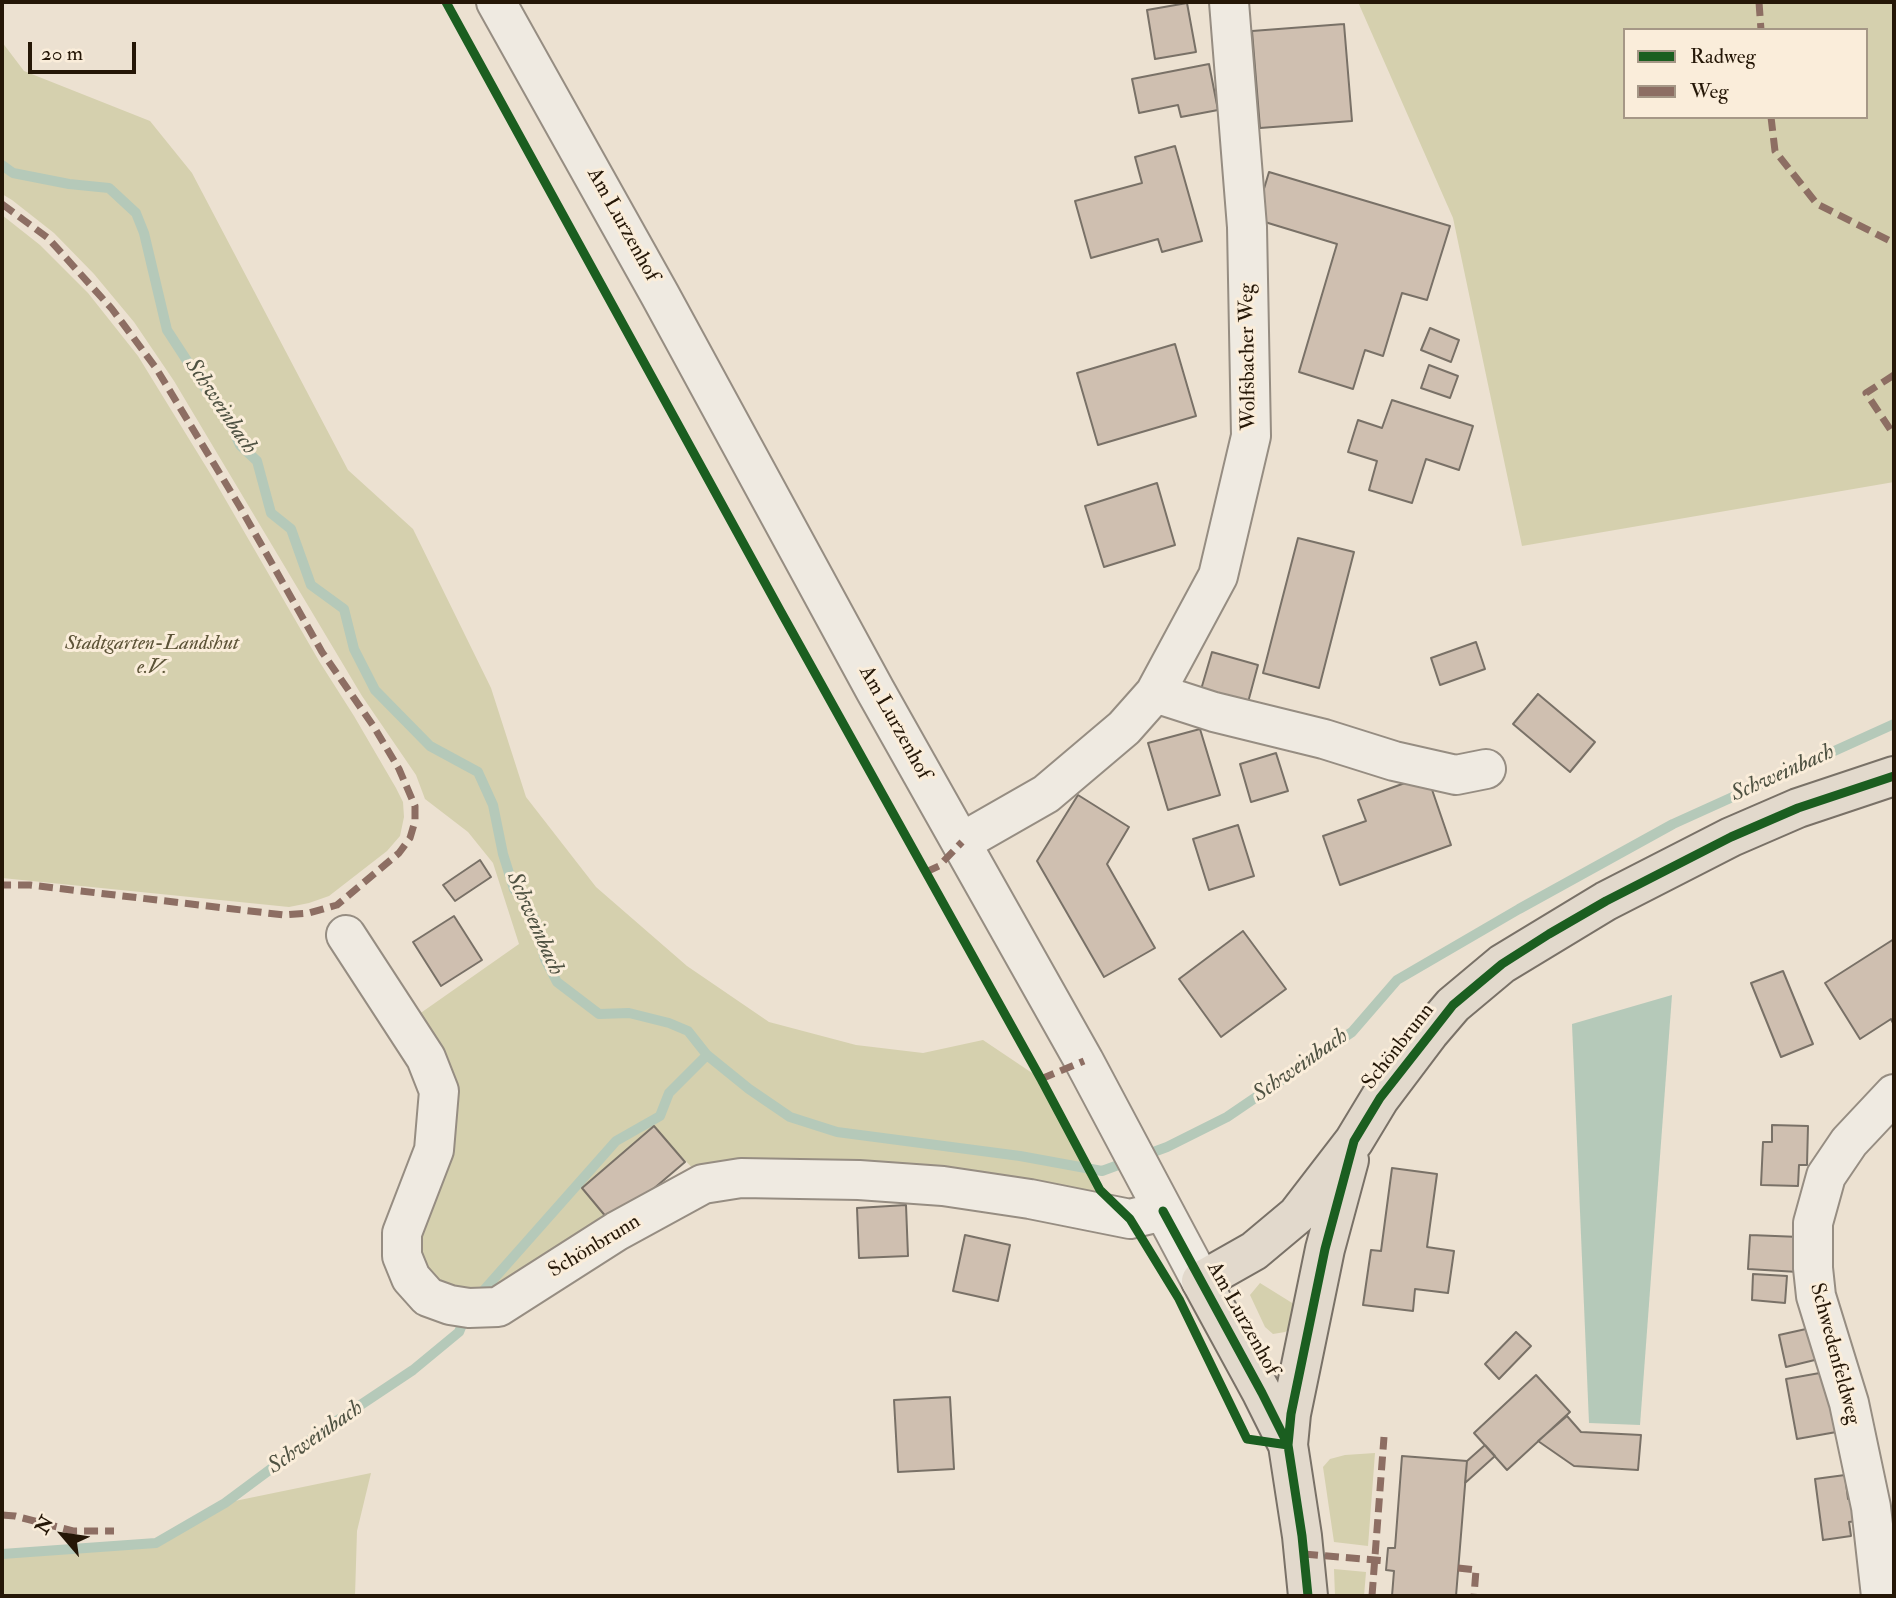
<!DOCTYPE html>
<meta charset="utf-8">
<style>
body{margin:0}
#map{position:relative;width:1896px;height:1598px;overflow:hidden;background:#ece1d1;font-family:"IM FELL Double Pica",serif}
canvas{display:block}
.frame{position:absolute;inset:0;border:4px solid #251707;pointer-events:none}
.legend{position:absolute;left:1623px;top:28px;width:245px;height:91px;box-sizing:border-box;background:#faedda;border:2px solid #a59786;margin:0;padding:9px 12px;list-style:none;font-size:21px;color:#251707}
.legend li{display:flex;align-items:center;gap:14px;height:35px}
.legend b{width:35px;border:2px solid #a59786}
.north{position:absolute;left:28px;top:1500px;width:70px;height:70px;-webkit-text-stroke:5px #faedda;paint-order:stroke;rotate:299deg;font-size:19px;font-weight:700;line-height:28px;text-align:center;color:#251707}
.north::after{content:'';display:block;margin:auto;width:24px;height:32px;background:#251707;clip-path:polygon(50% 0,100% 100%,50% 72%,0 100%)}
.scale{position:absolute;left:28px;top:42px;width:108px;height:32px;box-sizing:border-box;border:4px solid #251707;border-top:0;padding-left:9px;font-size:21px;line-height:24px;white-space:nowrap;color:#251707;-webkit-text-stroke:5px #faedda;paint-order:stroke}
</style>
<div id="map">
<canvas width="1896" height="1598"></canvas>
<div class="frame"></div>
<ul class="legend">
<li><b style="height:9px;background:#1b5e20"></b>Radweg</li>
<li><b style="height:9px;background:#8d6e63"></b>Weg</li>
</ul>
<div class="north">N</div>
<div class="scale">20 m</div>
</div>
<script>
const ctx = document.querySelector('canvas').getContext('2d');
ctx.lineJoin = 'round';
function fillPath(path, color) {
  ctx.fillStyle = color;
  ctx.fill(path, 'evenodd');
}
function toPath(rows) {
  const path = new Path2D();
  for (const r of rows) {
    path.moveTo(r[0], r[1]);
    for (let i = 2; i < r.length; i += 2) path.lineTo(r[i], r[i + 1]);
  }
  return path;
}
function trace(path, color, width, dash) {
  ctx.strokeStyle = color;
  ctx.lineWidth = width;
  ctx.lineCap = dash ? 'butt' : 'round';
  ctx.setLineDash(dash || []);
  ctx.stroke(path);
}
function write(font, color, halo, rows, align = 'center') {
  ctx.font = font + ' "IM FELL Double Pica",serif';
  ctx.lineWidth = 6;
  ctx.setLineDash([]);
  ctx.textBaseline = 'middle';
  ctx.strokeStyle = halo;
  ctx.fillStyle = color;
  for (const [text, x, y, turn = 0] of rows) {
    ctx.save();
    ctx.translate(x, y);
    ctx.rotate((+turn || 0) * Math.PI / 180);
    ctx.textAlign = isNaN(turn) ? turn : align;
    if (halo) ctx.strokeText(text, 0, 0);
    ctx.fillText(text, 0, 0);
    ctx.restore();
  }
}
const green = toPath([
 [1358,2,1894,2,1894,482,1522,546,1453,218],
 [1625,30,1866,30,1866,117,1625,117],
 [2,42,24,71,150,121,192,173,348,470,413,529,491,688,526,797,596,887,687,966,769,1022,856,1045,923,1053,983,1040,1041,1079,1100,1190,1129,1219,697,1173,654,1127,582,1188,612,1224,498,1307,411,1278,434,1150,405,1024,519,944,493,863,468,832,425,799,416,775,362,696,174,381,134,322,94,274,54,233,12,200,2,194],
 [2,215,40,245,88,293,138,356,213,478,319,661,354,716,396,788,403,802,404,817,400,836,387,851,329,896,309,903,289,907,2,878],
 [1260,1283,1297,1306,1292,1327,1285,1332,1273,1334,1265,1327,1250,1295],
 [1375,1453,1368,1546,1334,1542,1323,1467,1330,1459,1345,1455],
 [371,1473,357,1531,355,1596,2,1596,2,1554,156,1543,225,1503],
 [1334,1569,1366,1572,1364,1596,1335,1596]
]);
const water = toPath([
 [1672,995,1640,1425,1589,1423,1572,1024]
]);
const stream = toPath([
 [2,165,13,173,69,184,109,188,136,213,144,233,167,330,210,396,224,411,240,445,257,461,271,513,291,529,311,585,344,609,354,649,375,690,430,746,478,772,493,805,503,854,514,889,527,904,536,922,545,959,557,982,599,1014,629,1013,669,1023,688,1031,707,1055,749,1089,790,1117,837,1132,1020,1156,1102,1171,1167,1147,1227,1117,1352,1032,1397,980,1519,909,1673,824,1894,724],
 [476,1299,616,1141,660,1116,669,1093,707,1055],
 [2,1554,156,1543,225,1503,326,1428,413,1370,459,1332,466,1315]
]);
const building = toPath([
 [1187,3,1196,52,1155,59,1147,10,1187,3],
 [1344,24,1352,121,1260,128,1252,31,1344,24],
 [1209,64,1218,110,1181,117,1178,105,1139,113,1132,79,1209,64],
 [1175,146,1202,241,1162,252,1158,239,1091,258,1075,201,1142,183,1135,157,1175,146],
 [1269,172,1450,226,1427,300,1402,293,1383,356,1365,350,1353,389,1299,372,1337,244,1255,219,1269,172],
 [1430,328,1459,340,1451,362,1421,350,1430,328],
 [1175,344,1196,416,1098,445,1077,373,1175,344],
 [1429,365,1458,376,1450,398,1421,388,1429,365],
 [1392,400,1473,426,1459,470,1426,459,1412,503,1369,490,1377,461,1348,452,1358,420,1382,428,1392,400],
 [1157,483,1175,545,1104,567,1085,506,1157,483],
 [1298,538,1354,552,1319,688,1263,673,1298,538],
 [1476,642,1485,669,1440,685,1431,658,1476,642],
 [1212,652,1258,665,1247,706,1200,693,1212,652],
 [1538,694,1595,742,1570,772,1513,724,1538,694],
 [1200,729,1220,795,1168,810,1148,743,1200,729],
 [1276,753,1288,791,1251,802,1240,764,1276,753],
 [1427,775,1451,845,1340,885,1323,836,1366,821,1358,800,1427,775],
 [1078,795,1129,827,1107,864,1155,948,1104,977,1037,861,1078,795],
 [1238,825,1254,876,1209,890,1193,839,1238,825],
 [480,860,491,877,455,901,443,885,480,860],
 [454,916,482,960,441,986,413,942,454,916],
 [1243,931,1286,989,1221,1037,1179,979,1243,931],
 [1894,939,1894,1025,1891,1019,1860,1039,1825,983,1894,939],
 [1783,971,1813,1044,1781,1057,1751,983,1783,971],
 [1772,1125,1808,1126,1807,1165,1799,1165,1798,1186,1761,1185,1763,1142,1772,1142,1772,1125],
 [654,1126,685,1162,612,1224,582,1188,654,1126],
 [1392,1168,1437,1174,1427,1247,1454,1251,1448,1293,1415,1289,1413,1311,1363,1305,1371,1250,1381,1251,1392,1168],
 [906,1205,908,1256,859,1258,857,1208,906,1205],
 [965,1235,1010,1245,998,1301,953,1291,965,1235],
 [1750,1235,1800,1237,1798,1272,1748,1269,1750,1235],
 [1753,1274,1787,1276,1785,1303,1752,1300,1753,1274],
 [1815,1327,1823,1358,1786,1367,1779,1335,1815,1327],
 [1516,1332,1531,1346,1499,1379,1485,1364,1516,1332],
 [1831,1371,1842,1431,1797,1439,1786,1379,1831,1371],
 [1536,1375,1570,1412,1507,1470,1474,1433,1536,1375],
 [950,1397,954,1469,898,1472,894,1400,950,1397],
 [1567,1416,1581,1432,1641,1435,1638,1470,1574,1466,1538,1441,1567,1416],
 [1485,1445,1495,1456,1465,1483,1467,1461,1485,1445],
 [1402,1456,1467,1461,1456,1596,1392,1596,1394,1571,1386,1570,1388,1548,1395,1548,1402,1456],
 [1845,1475,1848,1499,1862,1497,1865,1520,1849,1522,1851,1536,1823,1540,1815,1479,1845,1475]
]);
const minor = toPath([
 [496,2,660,295,875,690,1084,1061,1201,1281],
 [1155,693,1214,712,1324,739,1394,761,1456,775,1486,769],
 [962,842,1046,794,1124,728,1155,693,1218,576,1251,436,1247,227,1229,2],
 [346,935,426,1058,439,1091,434,1150,402,1233,402,1256,411,1278,428,1297,450,1305,469,1308,498,1307,617,1231,703,1184,741,1178,859,1180,943,1186,1030,1199,1130,1219,1163,1211],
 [1881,1596,1871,1507,1849,1403,1816,1296,1813,1268,1813,1223,1826,1176,1849,1142,1894,1094]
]);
const major = toPath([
 [1288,1445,1262,1393,1201,1281,1254,1251,1297,1215,1354,1141,1380,1098,1429,1033,1453,1005,1502,964,1606,901,1731,837,1798,808,1894,776],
 [1308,1596,1302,1536,1288,1445,1291,1414,1325,1249,1349,1160]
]);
const quiet = toPath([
 [1759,2,1761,30],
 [1771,117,1775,151,1817,204,1894,243],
 [2,204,48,238,112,309,156,368,240,507,322,652,374,727,399,769,415,806,415,821,410,838,399,853,337,905,309,913,284,915,30,885,2,885],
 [1894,375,1866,393,1894,435],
 [926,872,939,866,962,842],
 [1041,1079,1084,1061],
 [2,1515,15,1516,73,1531,114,1531],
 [1304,1554,1387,1561],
 [1458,1568,1476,1570,1474,1596],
 [1372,1596,1384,1437]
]);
const cycleway = toPath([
 [446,2,781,612,1041,1079,1100,1190,1130,1219,1179,1299,1247,1439,1288,1445],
 [1163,1211,1262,1393,1288,1445],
 [1308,1596,1302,1536,1288,1445,1291,1414,1325,1249,1354,1141,1380,1098,1453,1005,1502,964,1549,934,1606,901,1731,837,1798,808,1894,776]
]);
const streetNames = [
 ["Am Lurzenhof",622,225,61],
 ["Wolfsbacher Weg",1249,357,-91],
 ["Am Lurzenhof",894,723,61],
 ["Schönbrunn",1399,1047,-52],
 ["Schönbrunn",595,1247,-31],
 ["Am Lurzenhof",1242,1319,61],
 ["Schwedenfeldweg",1834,1354,75]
];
const parkNames = [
 ["Stadtgarten-Landshut",152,644],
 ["e.V.",152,668]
];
const waterNames = [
 ["Schweinbach",220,407,56],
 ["Schweinbach",1783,774,-24],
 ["Schweinbach",534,924,66],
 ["Schweinbach",1301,1066,-35],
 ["Schweinbach",316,1438,-35]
];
fillPath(green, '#d5d0ae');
fillPath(water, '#b5c9b9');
trace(stream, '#b5c9b9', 10);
fillPath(building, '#cfbfb0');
trace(building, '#797167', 2);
trace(minor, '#968d82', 42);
trace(major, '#797167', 42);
trace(minor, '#efeae1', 38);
trace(major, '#e2d9cc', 38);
trace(quiet, '#8d6e63', 7, [14, 7]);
trace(cycleway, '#1b5e20', 9);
write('21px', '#251707', '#faedda', streetNames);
write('italic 21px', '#5c5337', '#faedda', parkNames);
write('italic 23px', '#4f5242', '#faedda', waterNames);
</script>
